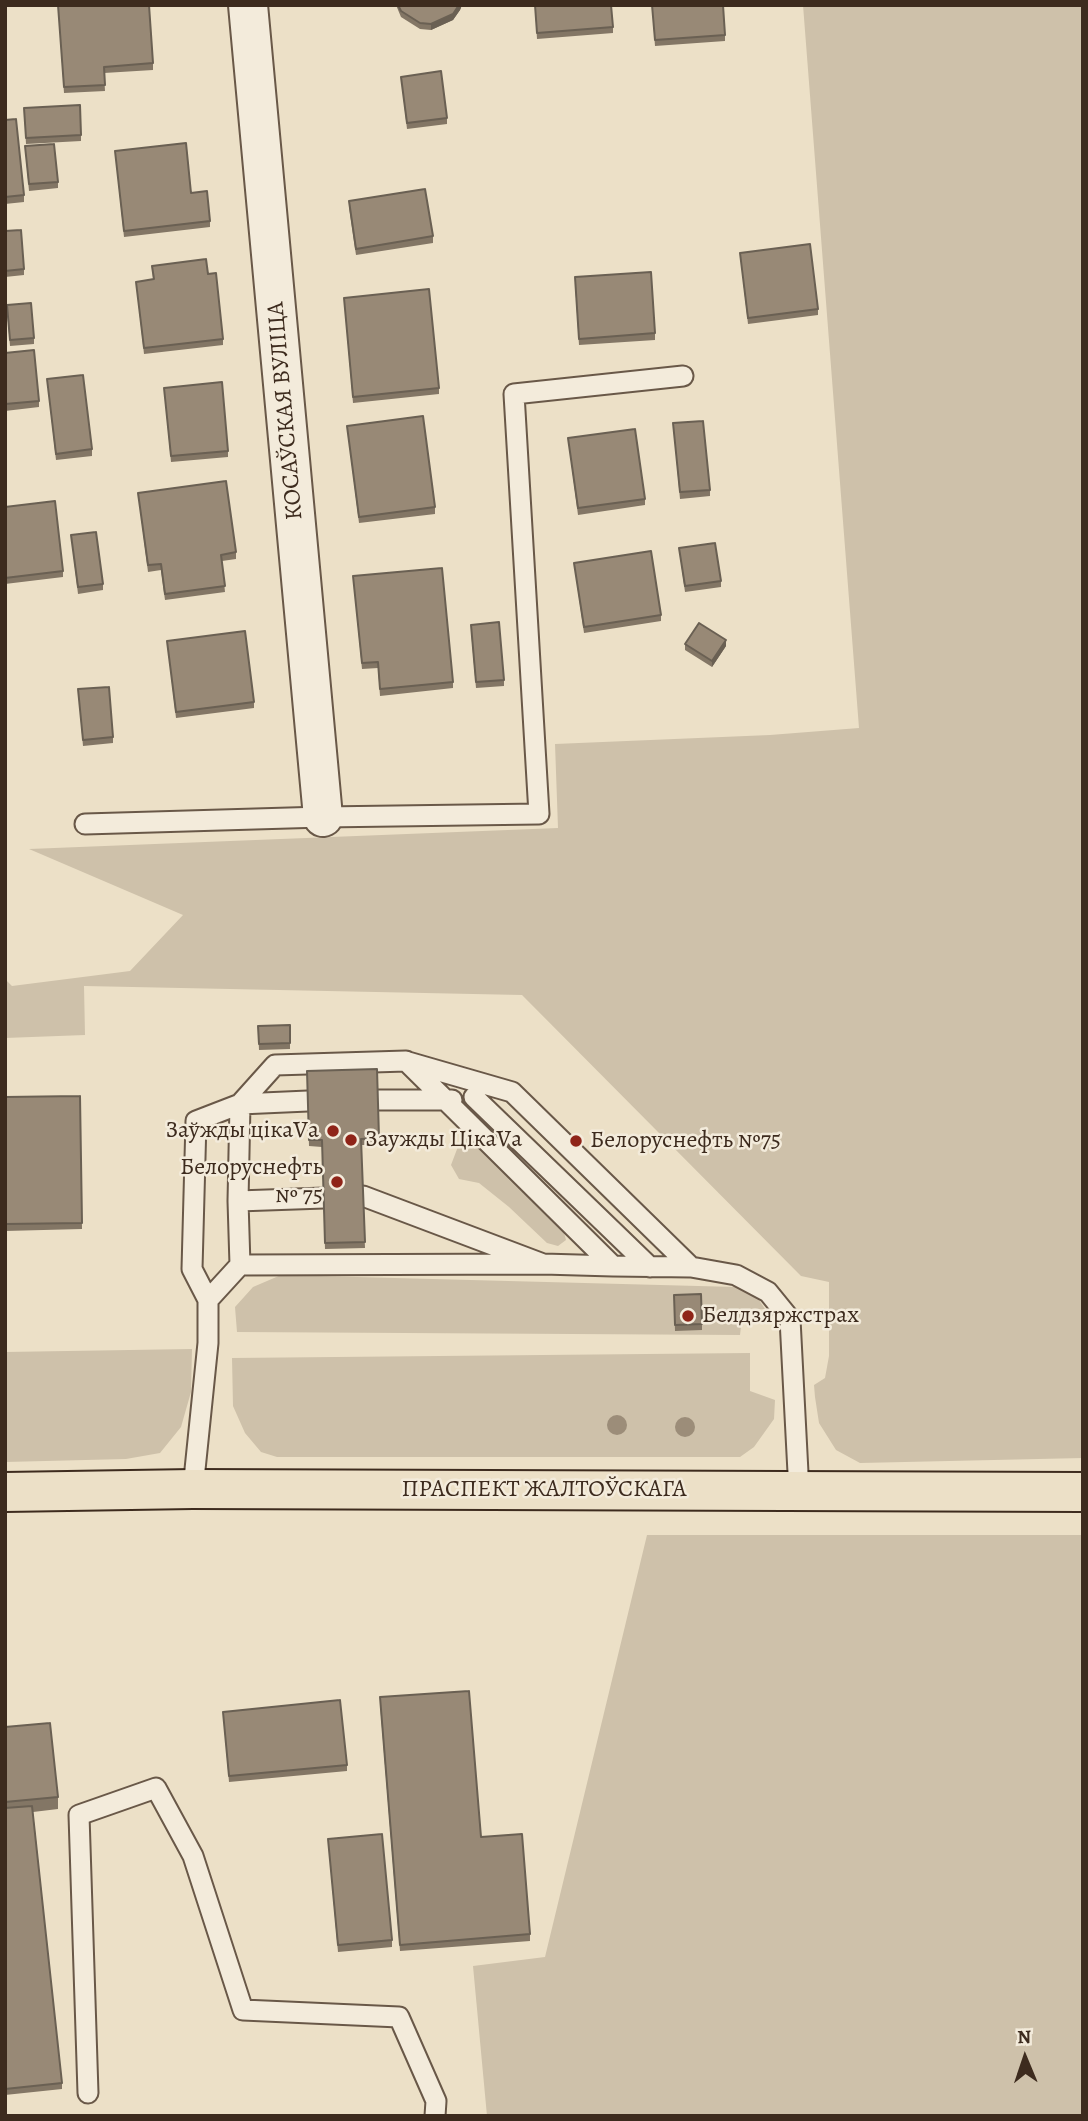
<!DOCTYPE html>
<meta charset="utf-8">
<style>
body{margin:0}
#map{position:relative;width:1088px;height:2121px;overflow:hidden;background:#ece0c7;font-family:Alegreya,serif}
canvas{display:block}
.frame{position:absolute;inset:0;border:7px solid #3d2b1e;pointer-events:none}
.north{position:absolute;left:990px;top:2023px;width:70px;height:70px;-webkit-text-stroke:5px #f3ebdb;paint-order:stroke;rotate:358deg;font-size:19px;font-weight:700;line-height:28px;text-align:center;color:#3d2b1e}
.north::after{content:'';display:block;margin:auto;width:24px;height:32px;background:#3d2b1e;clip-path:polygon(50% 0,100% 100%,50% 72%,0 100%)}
</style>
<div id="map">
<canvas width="1088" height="2121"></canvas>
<div class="frame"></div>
<div class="north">N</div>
</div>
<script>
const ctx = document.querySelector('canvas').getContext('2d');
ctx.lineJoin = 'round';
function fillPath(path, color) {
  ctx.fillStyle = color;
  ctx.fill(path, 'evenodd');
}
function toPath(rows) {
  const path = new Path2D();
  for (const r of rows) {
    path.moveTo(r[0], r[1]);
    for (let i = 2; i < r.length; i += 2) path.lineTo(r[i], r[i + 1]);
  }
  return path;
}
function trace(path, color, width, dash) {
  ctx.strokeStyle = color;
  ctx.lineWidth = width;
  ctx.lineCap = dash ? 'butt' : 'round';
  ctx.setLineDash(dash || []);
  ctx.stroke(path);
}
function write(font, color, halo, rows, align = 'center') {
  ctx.font = font + ' Alegreya,serif';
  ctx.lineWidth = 5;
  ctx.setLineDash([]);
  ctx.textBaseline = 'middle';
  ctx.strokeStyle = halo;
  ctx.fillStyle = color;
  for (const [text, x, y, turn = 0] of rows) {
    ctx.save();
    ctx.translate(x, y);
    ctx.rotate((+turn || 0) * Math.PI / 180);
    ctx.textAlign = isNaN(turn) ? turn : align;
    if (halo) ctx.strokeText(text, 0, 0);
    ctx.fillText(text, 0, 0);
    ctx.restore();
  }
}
const green = toPath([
 [803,5,1083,5,1083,1458,860,1463,836,1450,819,1423,815,1397,814,1385,825,1378,829,1356,829,1282,801,1276,522,995,84,986,85,1035,5,1038,5,979,12,986,130,971,183,915,29,849,558,828,555,744,770,735,859,728],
 [468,1137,563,1229,566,1240,558,1246,547,1243,509,1207,479,1183,459,1179,451,1165,459,1144],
 [281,1275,736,1287,747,1290,759,1300,765,1309,743,1310,740,1335,237,1332,235,1307,253,1287],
 [192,1349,191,1392,181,1427,160,1453,126,1459,5,1462,5,1352],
 [750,1353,750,1391,775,1400,774,1419,754,1447,740,1457,277,1457,261,1452,245,1433,233,1406,232,1358],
 [647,1535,1083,1535,1083,2116,487,2116,473,1966,545,1957]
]);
const lane = toPath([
 [85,824,323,817,539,814,514,394,683,376],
 [408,1062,512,1092,691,1267],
 [474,1097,650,1267],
 [377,1100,452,1100],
 [363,1196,543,1264,613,1266],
 [238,1201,240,1104,275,1065,406,1061,613,1266,691,1267,736,1275,768,1292,790,1319,799,1492],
 [240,1265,543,1264],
 [208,1300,192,1269,196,1121,240,1104,308,1101],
 [193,1489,208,1343,208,1300,240,1265,238,1201,324,1198],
 [88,2093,79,1815,156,1788,193,1856,243,2010,399,2017,436,2101,435,2116]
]);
const street = toPath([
 [248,5,323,817]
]);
const primary = toPath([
 [5,1492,193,1489,1083,1492]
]);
const trees = [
 [617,1425],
 [685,1427]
];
const wall = toPath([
 [58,5,153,63,153,70,104,73,105,91,64,93],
 [396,5,462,5,460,10,453,20,431,30,420,29,401,17],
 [535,5,613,27,613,33,537,39],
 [652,5,725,35,725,41,655,46],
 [401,77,447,118,447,124,407,129],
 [24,108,81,135,81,141,26,144],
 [5,120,24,195,24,202,5,204],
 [25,146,58,182,58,188,29,191],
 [115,151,191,193,210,221,210,227,124,237],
 [349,201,433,236,433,243,356,255,349,207],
 [5,231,24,269,24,275,5,277],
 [740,253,818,309,818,315,748,324],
 [152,266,208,274,223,339,223,345,144,354,136,282,153,279],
 [575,283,655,333,655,340,579,345],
 [344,298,439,388,439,394,353,403],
 [7,311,34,338,34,344,10,346],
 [5,353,39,401,39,407,5,411],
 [47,379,92,449,92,456,56,460],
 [164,388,228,451,228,457,171,462],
 [673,423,710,490,710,496,680,499],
 [347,426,435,507,435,514,359,523],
 [568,438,645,499,645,505,578,515],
 [138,493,236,552,236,559,222,561,225,592,165,600,161,570,148,572],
 [5,507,63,571,63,577,5,584],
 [71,535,103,584,103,590,78,594],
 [679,548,721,581,721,587,685,592],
 [574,563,661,615,661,621,584,633],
 [353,576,453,682,453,688,380,696,378,668,362,669],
 [471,631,504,680,504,686,476,688],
 [167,641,254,702,254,708,176,718],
 [685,644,726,646,712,667,685,650],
 [78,689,113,737,113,743,83,746],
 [258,1026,290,1043,290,1049,259,1050],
 [377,1069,379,1145,361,1145,365,1248,325,1249,322,1147,309,1146,307,1071],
 [80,1096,82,1229,5,1231,5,1097],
 [674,1295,702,1324,702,1330,675,1331],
 [380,1704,481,1837,530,1934,530,1941,400,1951],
 [223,1712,347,1765,347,1771,229,1782],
 [5,1727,58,1797,58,1809,33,1812,62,2083,62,2089,5,2095],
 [328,1839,392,1940,392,1947,338,1952]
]);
const shadedWall = toPath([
 [459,5,462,5,460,10,453,20,431,30,431,24],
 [726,640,726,646,712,667,712,661]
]);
const building = toPath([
 [58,5,149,5,153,63,104,67,105,85,64,87,58,5],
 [398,5,459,5,453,14,431,24,420,23,401,11,398,5],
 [535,5,611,5,613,27,537,33,535,5],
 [652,5,723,5,725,35,655,40,652,5],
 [441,71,447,118,407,123,401,77,441,71],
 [80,105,81,135,26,138,24,108,80,105],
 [16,119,24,195,5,197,5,120,16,119],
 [186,143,191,193,207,191,210,221,124,231,115,151,186,143],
 [54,144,58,182,29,184,25,146,54,144],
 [425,189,433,236,356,249,349,201,425,189],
 [21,230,24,269,5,271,5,231,21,230],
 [810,244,818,309,748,318,740,253,810,244],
 [206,259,208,274,216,273,223,339,144,348,136,282,154,279,152,266,206,259],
 [651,272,655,333,579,339,575,277,651,272],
 [429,289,439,388,353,397,344,298,429,289],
 [31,303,34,338,10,340,7,305,31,303],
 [34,350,39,401,5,404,5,353,34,350],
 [83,375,92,449,56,454,47,379,83,375],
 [222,382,228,451,171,456,164,388,222,382],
 [423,416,435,507,359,517,347,426,423,416],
 [703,421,710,490,680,492,673,423,703,421],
 [635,429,645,499,578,508,568,438,635,429],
 [226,481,236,552,221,555,225,586,165,594,161,564,148,565,138,493,226,481],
 [55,501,63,571,5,578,5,507,55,501],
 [96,532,103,584,78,587,71,535,96,532],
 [715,543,721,581,685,586,679,548,715,543],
 [651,551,661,615,584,627,574,563,651,551],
 [442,568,453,682,380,689,378,662,362,663,353,576,442,568],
 [499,622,504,680,476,682,471,625,499,622],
 [699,623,726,640,712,661,685,644,699,623],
 [245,631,254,702,176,712,167,641,245,631],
 [109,687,113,737,83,740,78,689,109,687],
 [290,1025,290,1043,259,1044,258,1026,290,1025],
 [377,1069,379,1138,361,1139,365,1242,325,1243,322,1140,309,1140,307,1071,377,1069],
 [80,1096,82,1223,5,1224,5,1097,80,1096],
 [701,1294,702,1324,675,1325,674,1295,701,1294],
 [469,1691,481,1837,522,1834,530,1934,400,1945,380,1697,469,1691],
 [340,1700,347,1765,229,1776,223,1712,340,1700],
 [50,1723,58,1797,5,1802,5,1727,50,1723],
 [32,1806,62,2083,5,2089,5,1808,32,1806],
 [382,1834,392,1940,338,1945,328,1839,382,1834]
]);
const markers = [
 [333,1131,7,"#8f2418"],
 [351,1140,7,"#8f2418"],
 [576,1141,7,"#8f2418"],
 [337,1182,7,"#8f2418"],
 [688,1316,7,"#8f2418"]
];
const streetNames = [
 ["КОСАЎСКАЯ ВУЛІЦА",286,411,-95],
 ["ПРАСПЕКТ ЖАЛТОЎСКАГА",544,1490]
];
const poiNames = [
 ["Заўжды цікаVа",319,1131,"right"],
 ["Заужды ЦікаVа",365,1140],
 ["Белоруснефть №75",590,1141],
 ["Белоруснефть",323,1168,"right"],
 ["№ 75",323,1196,"right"],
 ["Белдзяржстрах",702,1316]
];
fillPath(green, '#cec1aa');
trace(lane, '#695848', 23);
trace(street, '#695848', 42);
trace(primary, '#3d2b1e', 42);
trace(lane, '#f3ebdb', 19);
trace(street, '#f3ebdb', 38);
trace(primary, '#ece0c7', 38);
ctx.fillStyle = '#9c8d79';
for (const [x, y] of trees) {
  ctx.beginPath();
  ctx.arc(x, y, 10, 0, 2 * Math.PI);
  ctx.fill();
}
fillPath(wall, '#837665');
fillPath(shadedWall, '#6a6053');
fillPath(building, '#988976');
trace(building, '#6a6053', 2);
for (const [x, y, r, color] of markers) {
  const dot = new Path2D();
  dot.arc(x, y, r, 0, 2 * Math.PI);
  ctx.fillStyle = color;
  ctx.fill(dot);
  trace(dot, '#f3ebdb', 2.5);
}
write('24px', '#3d2b1e', '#f3ebdb', streetNames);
write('24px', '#3d2b1e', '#f3ebdb', poiNames, 'left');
</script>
